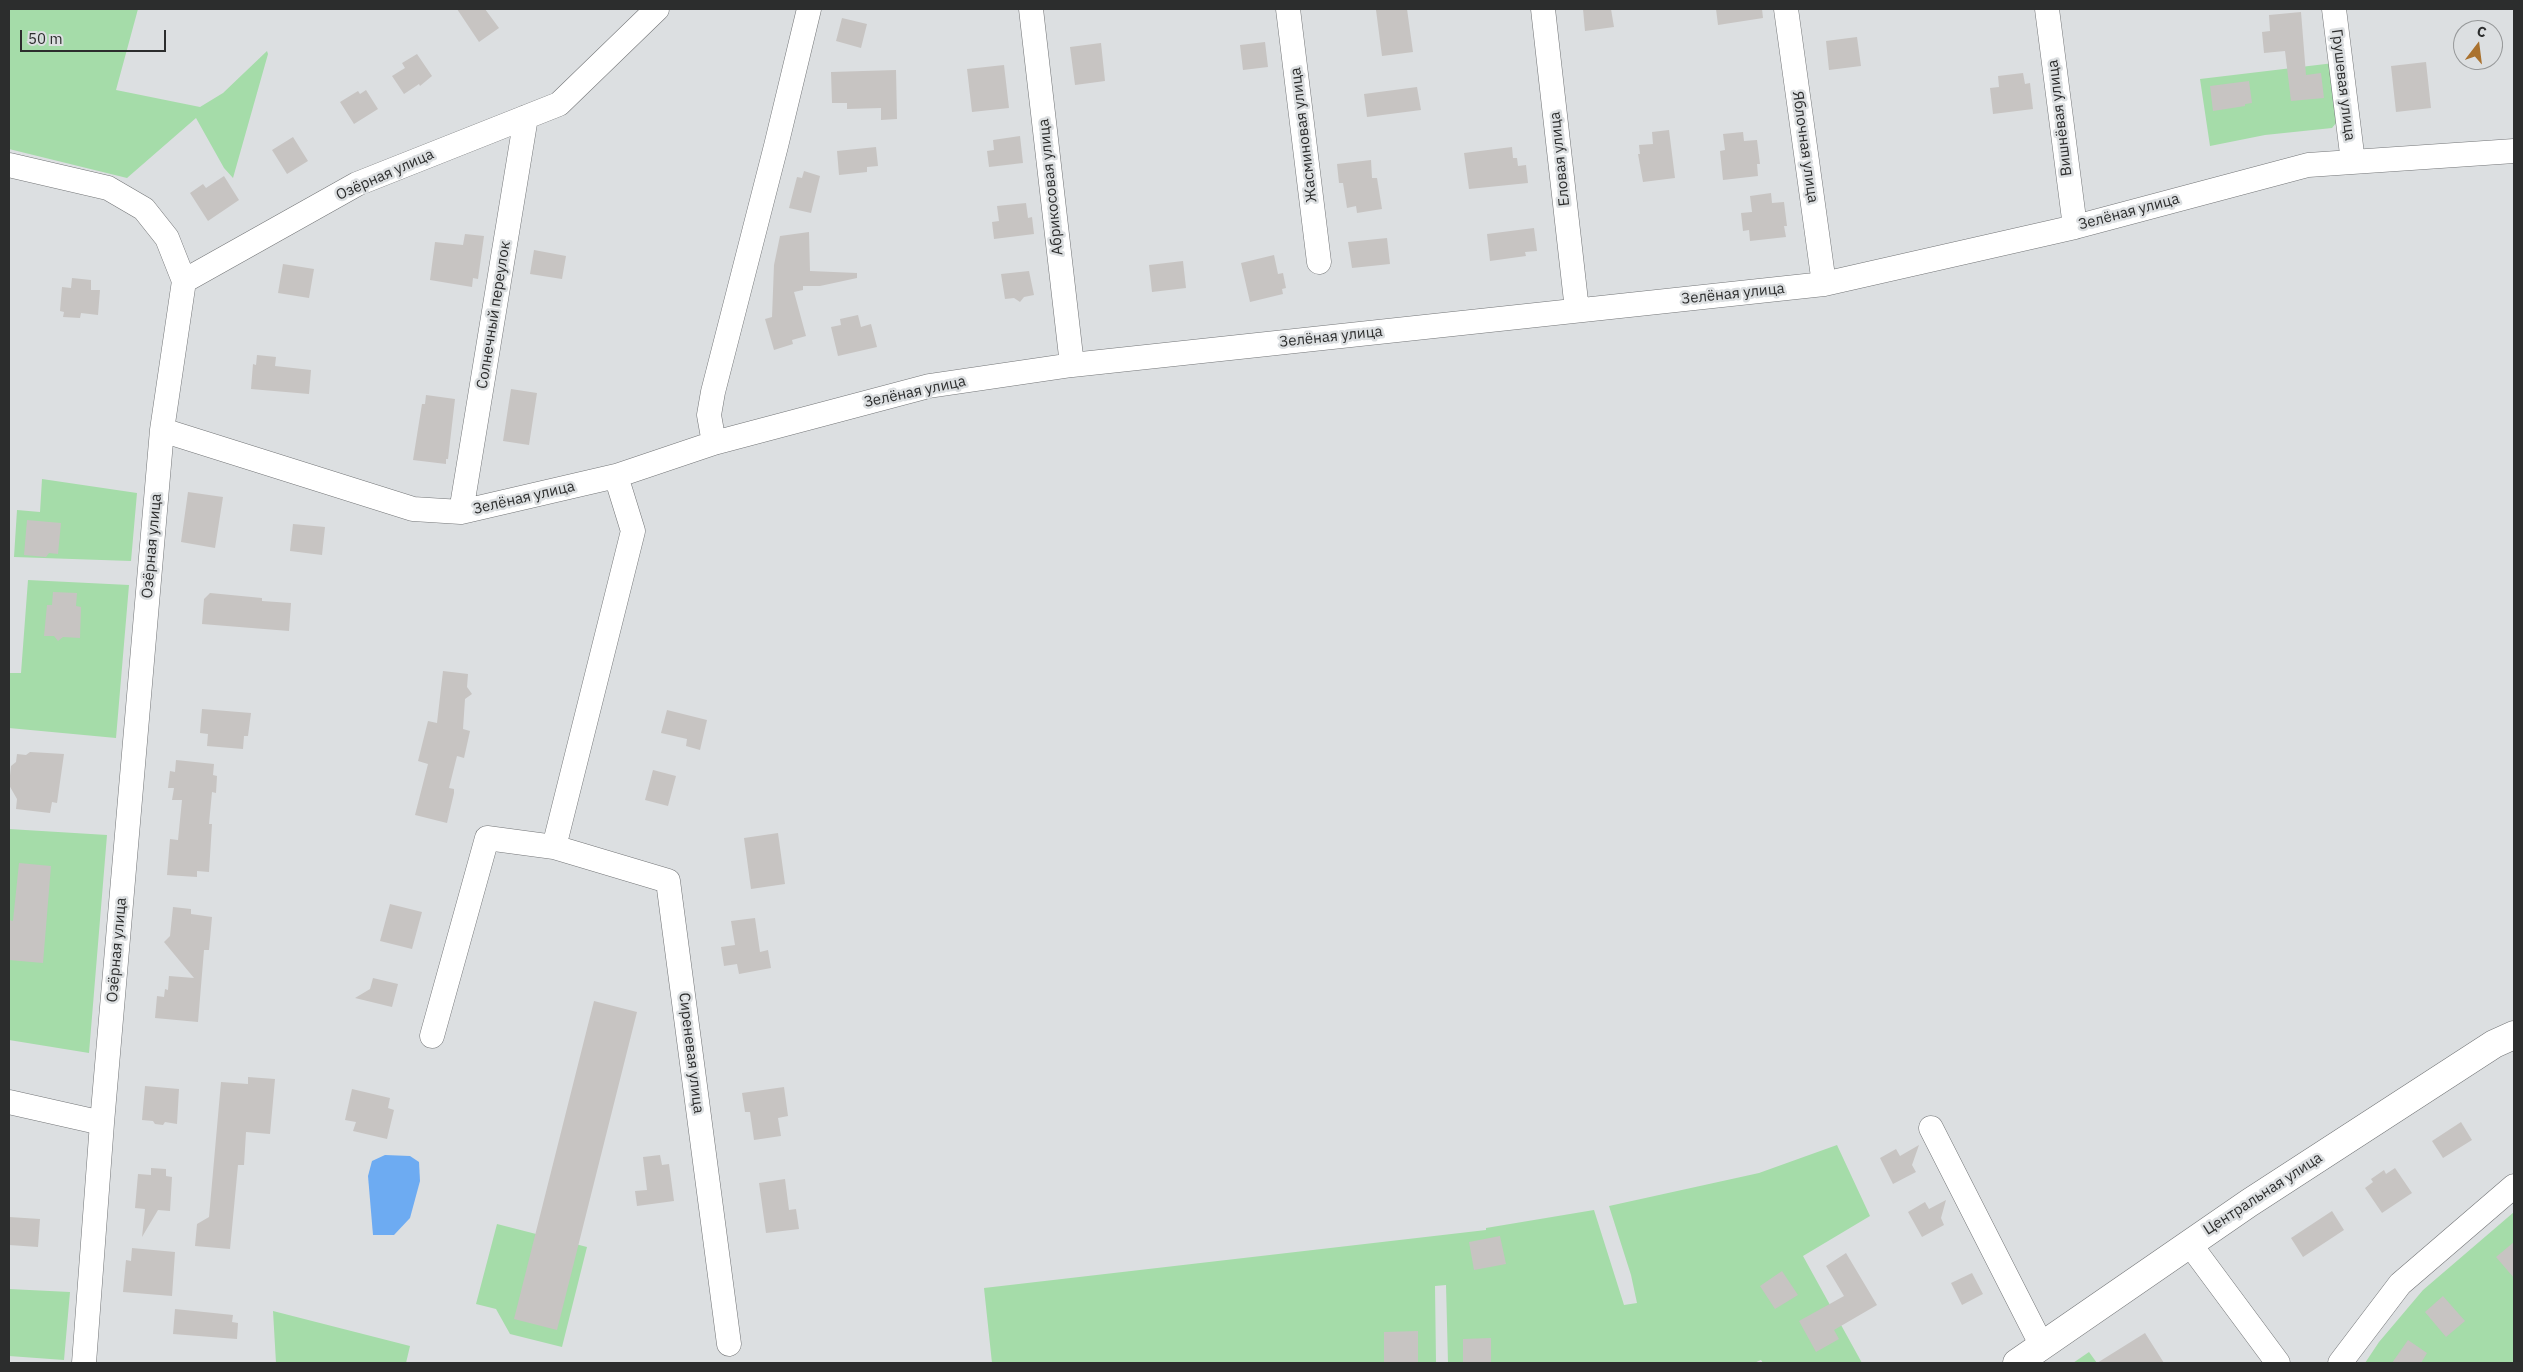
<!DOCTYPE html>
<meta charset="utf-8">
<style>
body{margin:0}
#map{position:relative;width:2523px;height:1372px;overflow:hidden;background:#dcdfe1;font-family:"IBM Plex Sans",sans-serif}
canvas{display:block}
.frame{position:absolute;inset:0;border:10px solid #2c2d2d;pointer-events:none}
.north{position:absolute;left:2453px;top:20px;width:50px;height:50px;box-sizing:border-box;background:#dcdfe1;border:1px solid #969899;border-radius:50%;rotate:15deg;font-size:14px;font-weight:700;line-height:20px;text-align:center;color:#2c2d2d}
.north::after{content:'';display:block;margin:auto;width:18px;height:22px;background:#aa722f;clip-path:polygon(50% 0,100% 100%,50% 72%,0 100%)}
.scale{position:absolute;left:20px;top:30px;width:146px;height:22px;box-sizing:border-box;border:2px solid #2c2d2d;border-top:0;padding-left:6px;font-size:15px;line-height:18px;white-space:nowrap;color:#2c2d2d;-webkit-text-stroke:4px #dcdfe1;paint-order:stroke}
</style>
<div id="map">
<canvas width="2523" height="1372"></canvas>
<div class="frame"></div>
<div class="north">С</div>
<div class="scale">50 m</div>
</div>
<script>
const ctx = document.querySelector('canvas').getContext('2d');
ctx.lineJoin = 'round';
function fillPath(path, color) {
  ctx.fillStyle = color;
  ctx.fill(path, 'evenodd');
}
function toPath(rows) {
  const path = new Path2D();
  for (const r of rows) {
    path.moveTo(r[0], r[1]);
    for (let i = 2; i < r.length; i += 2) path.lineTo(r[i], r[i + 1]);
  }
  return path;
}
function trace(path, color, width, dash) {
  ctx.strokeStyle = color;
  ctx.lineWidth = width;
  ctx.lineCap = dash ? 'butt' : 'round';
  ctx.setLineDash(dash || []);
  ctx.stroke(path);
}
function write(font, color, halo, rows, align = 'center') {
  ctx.font = font + ' "IBM Plex Sans",sans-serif';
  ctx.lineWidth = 5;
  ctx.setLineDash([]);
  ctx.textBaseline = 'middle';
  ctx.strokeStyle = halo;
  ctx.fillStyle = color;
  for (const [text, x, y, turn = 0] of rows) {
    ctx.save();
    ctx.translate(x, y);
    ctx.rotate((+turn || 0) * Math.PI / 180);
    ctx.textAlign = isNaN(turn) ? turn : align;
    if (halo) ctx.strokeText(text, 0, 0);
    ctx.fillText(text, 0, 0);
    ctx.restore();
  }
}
const green = toPath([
 [9,9,138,9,116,90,200,107,223,93,267,51,268,54,233,178,224,168,196,118,127,178,9,149],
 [2334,63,2341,117,2332,128,2265,135,2210,146,2200,79],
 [42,479,137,493,131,561,14,557,17,510,40,512],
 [28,580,129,585,116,738,9,728,9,673,21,673],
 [9,829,107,835,89,1053,9,1040],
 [1837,1145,1870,1216,1803,1256,1862,1363,1763,1363,1761,1360,1754,1363,1448,1363,1446,1285,1435,1286,1436,1363,992,1363,984,1288,1486,1230,1486,1228,1594,1210,1624,1305,1637,1303,1631,1275,1609,1206,1759,1173],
 [2514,1212,2514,1363,2365,1363,2379,1342,2423,1290],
 [497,1224,587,1247,562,1347,510,1334,496,1309,476,1304],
 [9,1289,70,1292,64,1360,9,1356],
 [273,1311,410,1346,406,1363,276,1363],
 [2089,1352,2097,1363,2073,1363]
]);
const water = toPath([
 [385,1155,410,1156,419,1162,420,1181,410,1218,394,1235,373,1235,368,1176,372,1161]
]);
const building = toPath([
 [457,9,485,9,499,28,479,42],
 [1385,9,1407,9,1413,52,1382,56,1376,10],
 [1583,9,1611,9,1614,27,1585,31],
 [1716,9,1762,9,1763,18,1718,25],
 [2301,12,2306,75,2321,73,2324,98,2291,101,2285,51,2264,53,2262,32,2270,31,2269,15],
 [842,18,867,24,861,48,836,41],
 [1857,37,1861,66,1829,70,1826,41],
 [1265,42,1268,67,1243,70,1240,45],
 [1101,43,1105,81,1075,85,1070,47],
 [417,54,432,76,420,86,419,84,404,94,392,76,405,68,402,63],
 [2426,62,2431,108,2396,112,2391,66],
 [1004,65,1009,108,972,112,967,69],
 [896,70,897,119,881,120,881,108,847,109,847,103,832,103,831,72],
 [2023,73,2025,84,2030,83,2033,109,1993,114,1990,88,1999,87,1998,76],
 [2249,81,2252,103,2245,104,2245,106,2213,111,2210,86],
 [1417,87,1421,110,1367,117,1364,94],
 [366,90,378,109,354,124,340,102,358,91,360,94],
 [1669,130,1675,178,1643,182,1638,154,1640,154,1639,145,1653,144,1652,132],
 [1743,132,1744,141,1757,140,1760,164,1757,164,1758,176,1723,180,1720,151,1725,150,1723,134],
 [1020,136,1023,163,989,167,987,151,994,150,993,140],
 [293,137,308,161,287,174,272,150],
 [876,147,878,166,867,167,867,172,839,175,837,151],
 [1512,147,1513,158,1517,158,1518,166,1526,165,1528,183,1469,189,1464,153],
 [1371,160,1372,178,1377,178,1382,209,1357,213,1356,206,1347,208,1343,183,1339,183,1337,164],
 [804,171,820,176,811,213,789,208,797,177,802,178],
 [224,176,239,200,208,221,190,193,203,184,206,188],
 [1771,193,1772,203,1784,202,1787,226,1784,226,1786,237,1750,241,1749,230,1743,231,1741,213,1752,212,1750,196],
 [1026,203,1028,218,1032,217,1034,234,994,239,992,222,999,221,997,206],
 [1534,228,1537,251,1525,252,1526,256,1490,261,1487,234],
 [809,232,810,271,857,273,857,278,820,286,803,286,803,290,794,292,806,336,792,340,793,344,774,350,765,319,772,317,774,265,780,236],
 [465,234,484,236,478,279,473,278,472,287,430,280,435,242,463,245],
 [1387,238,1390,264,1352,268,1348,242],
 [534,250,566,256,562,279,530,274],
 [1274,255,1278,274,1283,273,1286,288,1282,289,1283,294,1250,302,1241,263],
 [1183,261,1186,288,1152,292,1149,265],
 [283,264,314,269,309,298,278,293],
 [1029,271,1034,295,1024,297,1020,302,1014,298,1005,299,1001,274],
 [72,278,91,280,91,290,100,290,98,315,81,313,80,318,63,317,64,312,60,311,62,287,71,288],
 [858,315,861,327,871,324,877,347,838,356,831,327,841,325,840,319],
 [257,355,276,357,275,366,311,370,309,394,251,389,253,364,256,365],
 [511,389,537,393,529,445,503,441],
 [426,395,455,399,448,459,446,459,446,464,413,460,422,404,425,404],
 [188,492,223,497,215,548,181,542],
 [27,520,61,523,58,554,49,553,46,557,24,555],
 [293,524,325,527,322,555,290,551],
 [53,592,77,593,76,606,81,607,80,638,63,637,58,641,54,636,44,636,47,605,52,605],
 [210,593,262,598,262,601,291,603,289,631,202,624,204,599],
 [443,671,468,674,467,687,472,694,465,699,463,729,470,731,464,758,457,756,449,788,454,789,454,793,447,823,415,815,428,764,418,761,428,721,437,723],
 [202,709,251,713,248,736,244,736,243,749,207,746,208,734,200,733],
 [667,710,707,720,700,750,686,746,687,739,661,733],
 [30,752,64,754,57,803,52,802,50,813,16,809,17,799,9,785,11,766,16,762,17,754,26,755],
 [176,760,214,764,213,775,217,776,216,793,212,792,209,824,212,824,209,872,197,871,197,877,167,875,170,839,178,840,182,800,172,800,174,788,168,788,170,771,175,772],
 [653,770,676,776,668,806,645,800],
 [778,833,785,884,751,889,744,838],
 [19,863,51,866,43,963,9,960,9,920,13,921],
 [390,904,422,912,412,949,380,941],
 [173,907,191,909,191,914,212,917,209,950,204,950,198,1022,155,1018,157,996,164,997,165,989,168,990,169,976,194,978,164,942,170,936],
 [755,918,760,952,768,950,771,968,739,974,737,964,724,966,721,947,735,945,731,921],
 [373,978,398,984,392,1007,355,998,370,989],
 [594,1001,637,1012,557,1330,514,1319],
 [248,1077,275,1079,270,1134,246,1132,244,1165,238,1165,230,1249,195,1246,197,1224,209,1217,221,1082,248,1084],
 [145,1086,179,1089,177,1124,165,1122,163,1125,155,1124,153,1121,142,1120],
 [784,1087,788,1116,778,1118,781,1136,754,1140,750,1112,745,1112,742,1093],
 [352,1089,390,1098,388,1108,394,1110,387,1139,353,1131,356,1122,345,1120],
 [2461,1122,2472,1140,2443,1158,2432,1141],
 [1919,1145,1912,1165,1916,1172,1893,1184,1880,1158,1896,1149,1900,1156],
 [660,1155,662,1165,669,1164,674,1201,637,1206,635,1191,647,1190,643,1157],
 [151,1168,166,1169,166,1176,172,1177,170,1211,158,1210,142,1237,145,1209,135,1208,138,1174,151,1175],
 [2395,1168,2412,1193,2382,1213,2365,1188,2373,1182,2371,1179,2384,1170,2386,1174],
 [785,1179,789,1210,796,1209,799,1229,766,1233,759,1183],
 [1946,1200,1941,1218,1944,1225,1922,1237,1908,1212,1925,1202,1929,1209],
 [2332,1211,2344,1230,2303,1257,2291,1238],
 [9,1217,40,1219,38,1247,9,1245],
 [1500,1236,1506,1264,1474,1270,1469,1242],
 [2514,1242,2514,1278,2496,1257],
 [132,1248,175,1252,172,1296,123,1292,126,1260,131,1261],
 [1846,1253,1877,1305,1834,1330,1839,1339,1816,1352,1799,1321,1844,1296,1826,1266],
 [1782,1271,1798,1295,1775,1309,1760,1286],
 [1972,1273,1983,1294,1962,1305,1951,1283],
 [2443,1296,2465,1321,2446,1337,2425,1312],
 [175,1309,233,1315,232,1322,238,1323,237,1339,173,1334],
 [1418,1331,1418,1363,1384,1363,1384,1332],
 [2145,1333,2164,1363,2097,1363],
 [1491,1338,1491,1363,1463,1363,1463,1339],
 [2408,1340,2427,1353,2421,1363,2392,1363]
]);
const minor = toPath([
 [1031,9,1072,365],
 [1288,9,1319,262],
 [1543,9,1577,310],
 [1786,9,1824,284],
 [2047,9,2075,227],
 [2334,9,2353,162],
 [9,165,108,188,144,209,167,238,184,281],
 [184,281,357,184,559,104,657,9],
 [162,430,413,509,461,512,616,476,714,443,929,386,1072,365,1824,284,2075,227,2308,165,2514,151],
 [714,443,709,415,713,392,776,146,809,9],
 [461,512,526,117],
 [554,847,668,881,729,1344],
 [432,1036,487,838,554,847,633,531,616,476],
 [9,1102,102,1123],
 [1931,1128,2042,1346],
 [2189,1243,2278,1363],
 [84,1363,102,1123,162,430,184,281],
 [2340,1363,2400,1284,2514,1186]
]);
const major = toPath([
 [2017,1363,2249,1203,2494,1044,2514,1035]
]);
const streetNames = [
 ["Грушевая улица",2343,85,83],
 ["Вишнёвая улица",2060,118,-97],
 ["Жасминовая улица",1304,135,-97],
 ["Яблочная улица",1805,147,82],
 ["Еловая улица",1560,159,-96],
 ["Озёрная улица",385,175,-24],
 ["Абрикосовая улица",1051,187,-96],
 ["Зелёная улица",2129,212,-15],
 ["Зелёная улица",1733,294,-6],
 ["Солнечный переулок",494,315,-81],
 ["Зелёная улица",1331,337,-6],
 ["Зелёная улица",915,392,-12],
 ["Зелёная улица",524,498,-13],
 ["Озёрная улица",152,546,-85],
 ["Озёрная улица",117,950,-85],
 ["Сиреневая улица",691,1053,83],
 ["Центральная улица",2263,1194,-33]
];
fillPath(green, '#a5dca9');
fillPath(water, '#6dabf2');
fillPath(building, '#c7c4c2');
trace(minor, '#737577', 25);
trace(major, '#737577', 29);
trace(minor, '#fff', 24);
trace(major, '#fff', 28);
write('15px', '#2c2d2d', '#dcdfe1', streetNames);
</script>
